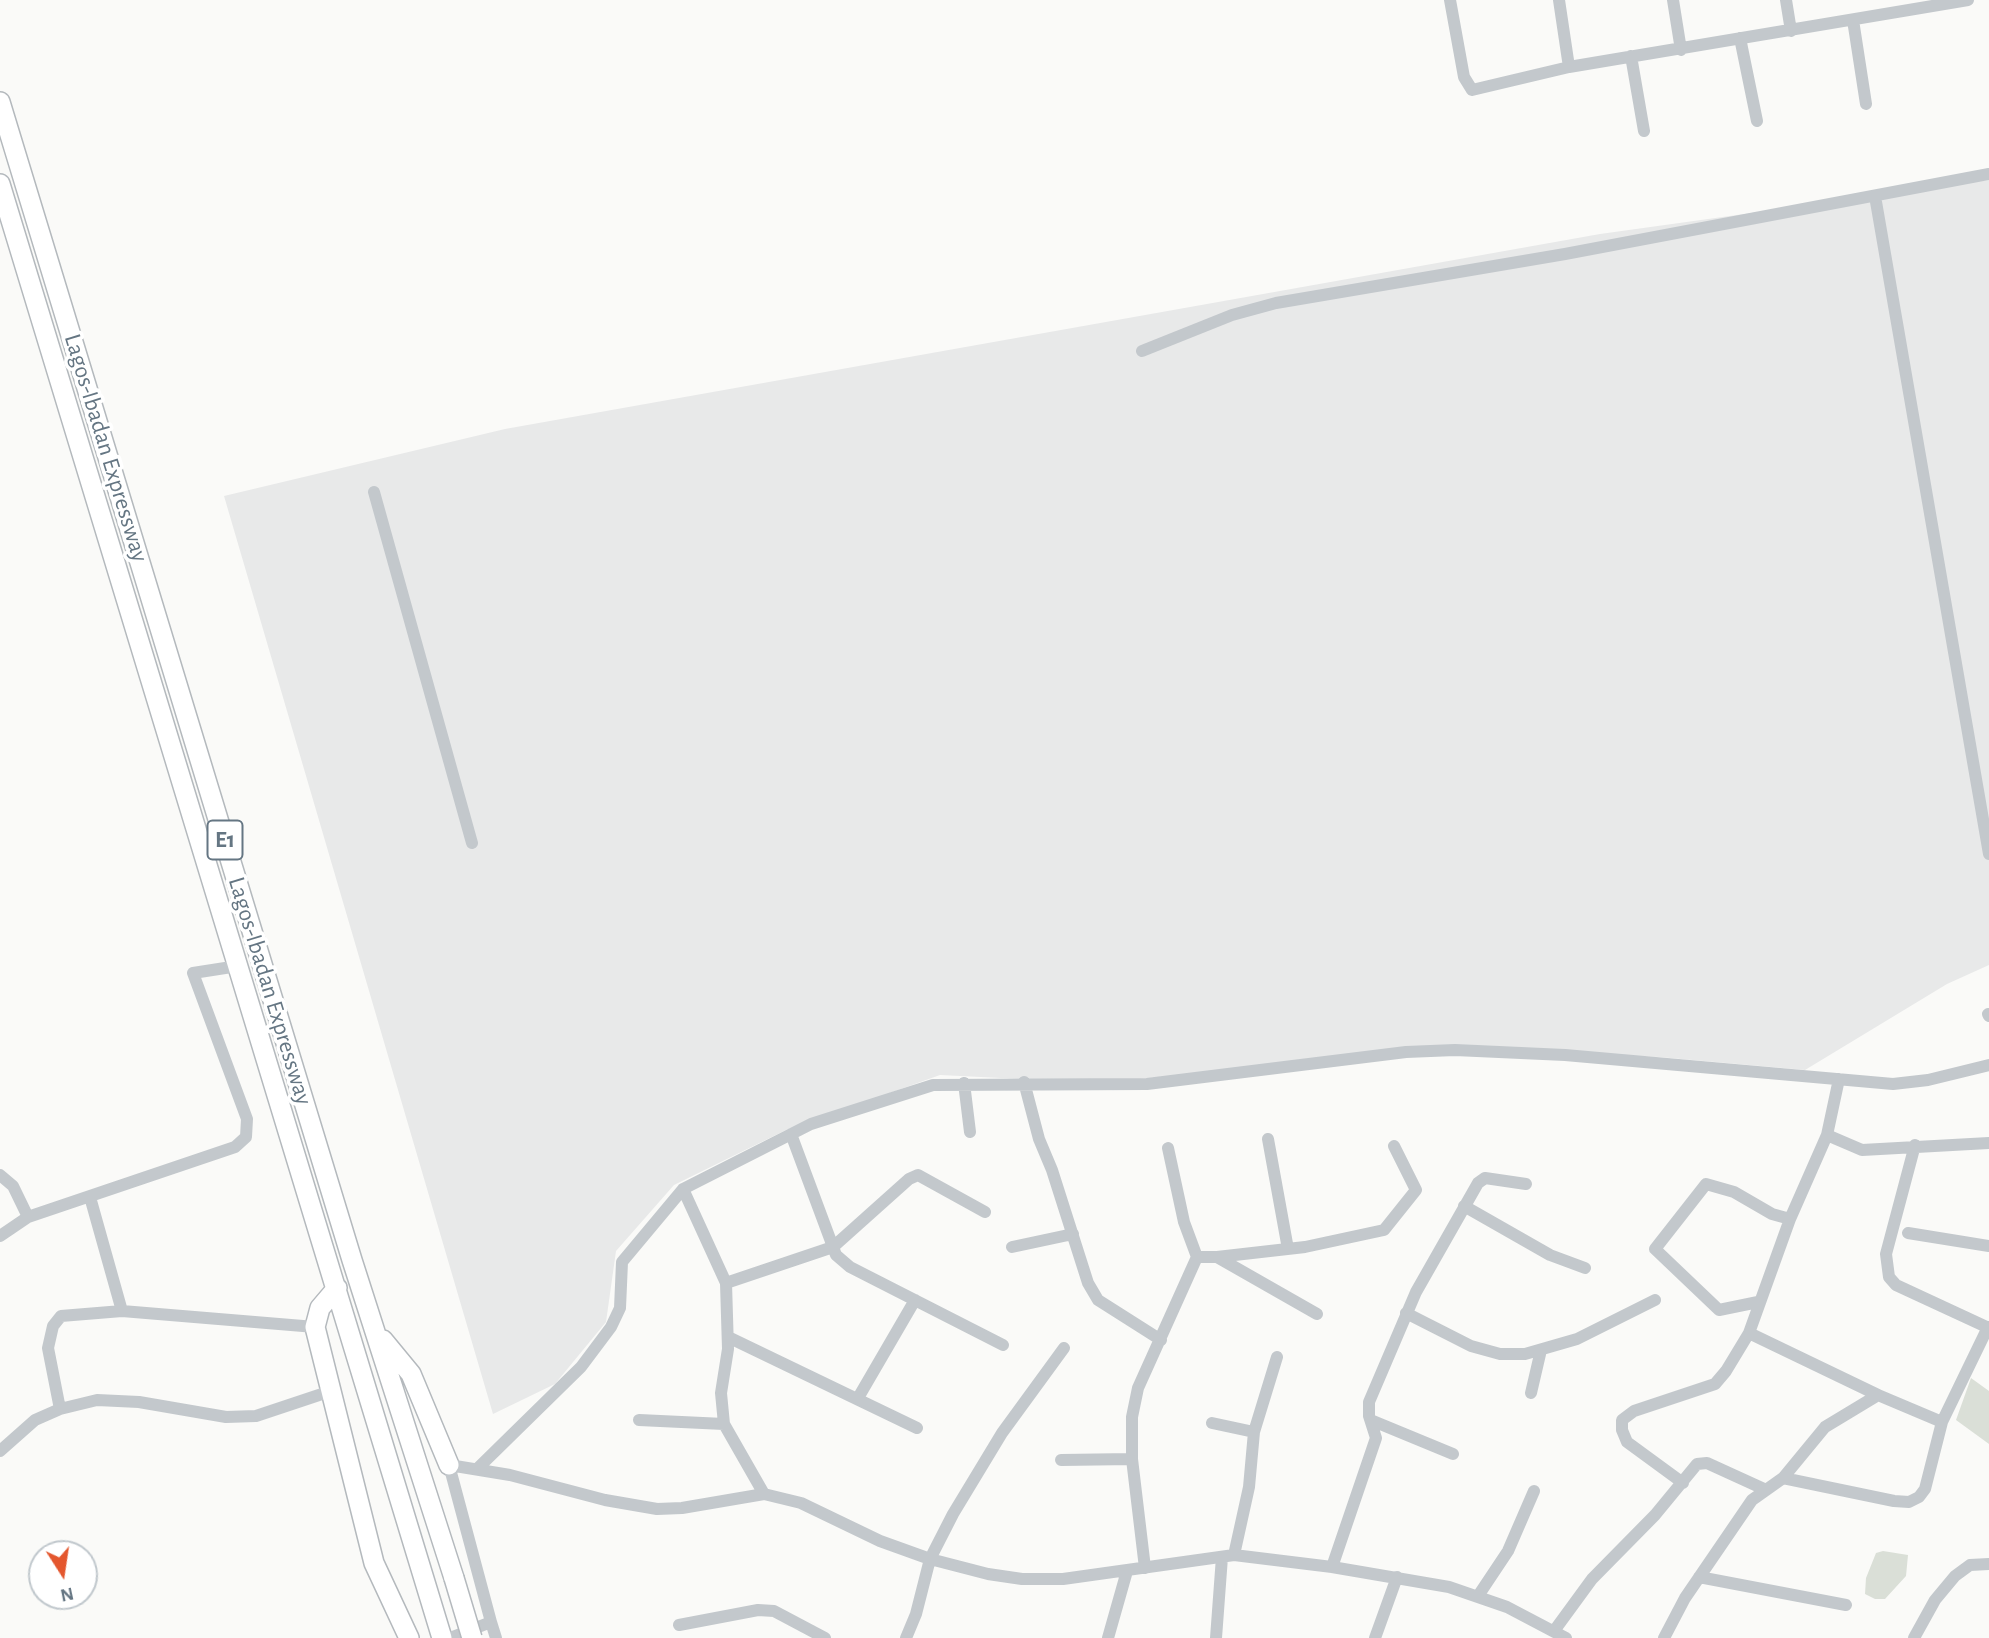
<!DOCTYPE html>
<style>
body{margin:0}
#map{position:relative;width:1989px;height:1638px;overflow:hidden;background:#fafaf8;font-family:"Alegreya Sans",sans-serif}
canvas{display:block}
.north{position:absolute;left:28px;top:1540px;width:70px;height:70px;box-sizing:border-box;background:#fff;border:2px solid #c1c8cd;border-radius:50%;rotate:168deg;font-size:19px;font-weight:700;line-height:28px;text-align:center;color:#657683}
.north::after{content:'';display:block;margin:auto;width:24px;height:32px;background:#e4572e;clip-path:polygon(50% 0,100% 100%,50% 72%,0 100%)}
</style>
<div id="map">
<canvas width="1989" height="1638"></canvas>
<div class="north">N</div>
</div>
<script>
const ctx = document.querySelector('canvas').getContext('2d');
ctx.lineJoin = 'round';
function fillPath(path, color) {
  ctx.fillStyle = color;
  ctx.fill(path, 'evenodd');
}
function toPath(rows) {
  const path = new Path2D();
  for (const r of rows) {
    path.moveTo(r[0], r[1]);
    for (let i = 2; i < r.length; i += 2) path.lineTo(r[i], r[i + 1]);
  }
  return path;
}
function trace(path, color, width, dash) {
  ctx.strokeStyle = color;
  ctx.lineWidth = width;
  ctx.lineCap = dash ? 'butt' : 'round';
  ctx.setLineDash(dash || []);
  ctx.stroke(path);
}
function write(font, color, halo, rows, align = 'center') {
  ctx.font = font + ' "Alegreya Sans",sans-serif';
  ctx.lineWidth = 7;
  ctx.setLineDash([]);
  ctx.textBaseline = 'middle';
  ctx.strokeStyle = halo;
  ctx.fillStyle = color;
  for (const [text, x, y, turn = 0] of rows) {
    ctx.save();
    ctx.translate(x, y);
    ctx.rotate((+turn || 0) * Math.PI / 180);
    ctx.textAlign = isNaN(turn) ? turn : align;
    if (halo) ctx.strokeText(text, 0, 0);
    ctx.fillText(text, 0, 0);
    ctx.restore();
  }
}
const built = toPath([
 [1989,180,1989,965,1947,984,1805,1070,1659,1057,1435,1047,1103,1083,940,1075,786,1130,674,1185,616,1251,606,1322,555,1384,493,1414,224,496,505,429,1600,234]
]);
const green = toPath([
 [1971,1378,1989,1391,1989,1444,1956,1420],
 [1883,1551,1908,1555,1906,1576,1885,1599,1875,1599,1865,1594,1866,1578,1876,1553]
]);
const minor = toPath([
 [1450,0,1464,77,1472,90,1569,67,1968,0],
 [1559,0,1569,67],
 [1673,0,1681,50],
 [1786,0,1791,31],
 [1853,20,1866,104],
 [1740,38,1757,121],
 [1631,56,1644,131],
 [1875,196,1989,854],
 [1142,351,1232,315,1276,303,1565,254,1989,174],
 [374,492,472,843],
 [1988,1014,1989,1016],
 [1024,1082,1039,1139,1052,1170,1088,1283,1098,1300,1161,1340],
 [964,1083,970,1132],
 [791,1134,836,1255,850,1267,1003,1345],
 [1827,1135,1862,1150,1989,1143],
 [1268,1139,1288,1249],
 [1915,1145,1886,1254,1889,1277,1896,1285,1989,1328],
 [0,1175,13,1186,28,1217],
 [683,1189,726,1283,728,1349,721,1393,724,1424,764,1494],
 [90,1197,122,1311],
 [1464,1206,1550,1255,1585,1268],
 [1908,1233,1989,1246],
 [0,1236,28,1217,235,1147,246,1137,247,1119,193,973,238,966],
 [1012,1247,1073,1234],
 [1197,1257,1217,1257,1305,1247,1384,1230,1416,1190,1394,1146],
 [1217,1257,1317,1314],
 [726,1283,833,1247,909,1179,918,1175,985,1212],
 [1758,1302,1719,1310,1655,1249,1706,1184,1734,1192,1772,1214,1790,1219],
 [1406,1313,1471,1346,1500,1354,1525,1354,1577,1339,1655,1300],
 [1749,1333,1878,1395],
 [728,1337,917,1428],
 [1531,1393,1541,1350],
 [858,1398,915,1300],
 [60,1409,48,1348,53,1326,61,1316,122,1311,315,1327],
 [639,1420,724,1424],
 [1373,1421,1453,1454],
 [1212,1423,1254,1432],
 [0,1451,35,1420,60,1409,97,1400,139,1402,226,1417,256,1416,331,1391],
 [1061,1460,1132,1459],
 [478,1468,581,1367,611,1327,620,1308,622,1262,683,1189,811,1124,933,1085,1147,1084,1406,1052,1455,1050,1565,1055,1893,1084,1928,1080,1989,1065],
 [1783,1478,1894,1501,1909,1502,1919,1497,1925,1489,1942,1422,1988,1327],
 [1683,1483,1627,1442,1622,1430,1622,1420,1634,1411,1715,1384,1726,1371,1749,1333,1790,1219,1827,1135,1839,1079],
 [1234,1555,1249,1487,1254,1432,1277,1357],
 [1332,1567,1376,1438,1369,1416,1369,1402,1416,1292,1478,1183,1485,1178,1526,1184],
 [1145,1568,1132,1459,1132,1417,1138,1388,1197,1257,1184,1222,1168,1148],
 [1699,1577,1846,1605],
 [1478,1596,1508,1551,1534,1491],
 [491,1622,496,1638],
 [679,1625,758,1610,774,1611,825,1638],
 [1554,1631,1592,1579,1655,1515,1697,1464,1707,1463,1764,1489],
 [450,1638,491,1622,449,1465,510,1475,605,1500,657,1509,682,1508,764,1494,801,1503,880,1541,930,1559,988,1574,1022,1579,1063,1579,1234,1555,1332,1567,1449,1587,1507,1607,1566,1638],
 [906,1638,916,1614,930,1559,953,1514,1002,1433,1064,1348],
 [1108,1638,1127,1571],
 [1216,1638,1222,1557],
 [1375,1638,1397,1577],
 [1664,1638,1685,1598,1752,1500,1783,1478,1825,1427,1878,1395,1942,1422],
 [1914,1638,1935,1600,1955,1576,1970,1565,1989,1564]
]);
const highway = toPath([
 [0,102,352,1260,454,1578],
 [0,184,442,1638],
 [337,1288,320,1308,315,1327,374,1563,409,1638],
 [383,1340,411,1374,449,1465]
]);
const highwayBridge = toPath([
 [454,1578,472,1638]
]);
const shields = [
 [225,840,35]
];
const shieldNames = [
 ["E1",225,840]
];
const streetNames = [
 ["Lagos-Ibadan Expressway",106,448,73],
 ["Lagos-Ibadan Expressway",270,991,73]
];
fillPath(built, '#e8e9e9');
fillPath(green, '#dadfd7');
trace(highway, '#b4b9bd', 22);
trace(minor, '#c3c8cc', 12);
trace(highway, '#fff', 19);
trace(highwayBridge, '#b4b9bd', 22, []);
trace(highwayBridge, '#fff', 19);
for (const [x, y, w] of shields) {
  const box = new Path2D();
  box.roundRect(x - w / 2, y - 19.5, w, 39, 5);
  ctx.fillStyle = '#fff';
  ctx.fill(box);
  trace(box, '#657683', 2);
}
write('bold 23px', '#657683', null, shieldNames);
write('24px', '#657683', '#fff', streetNames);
</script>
